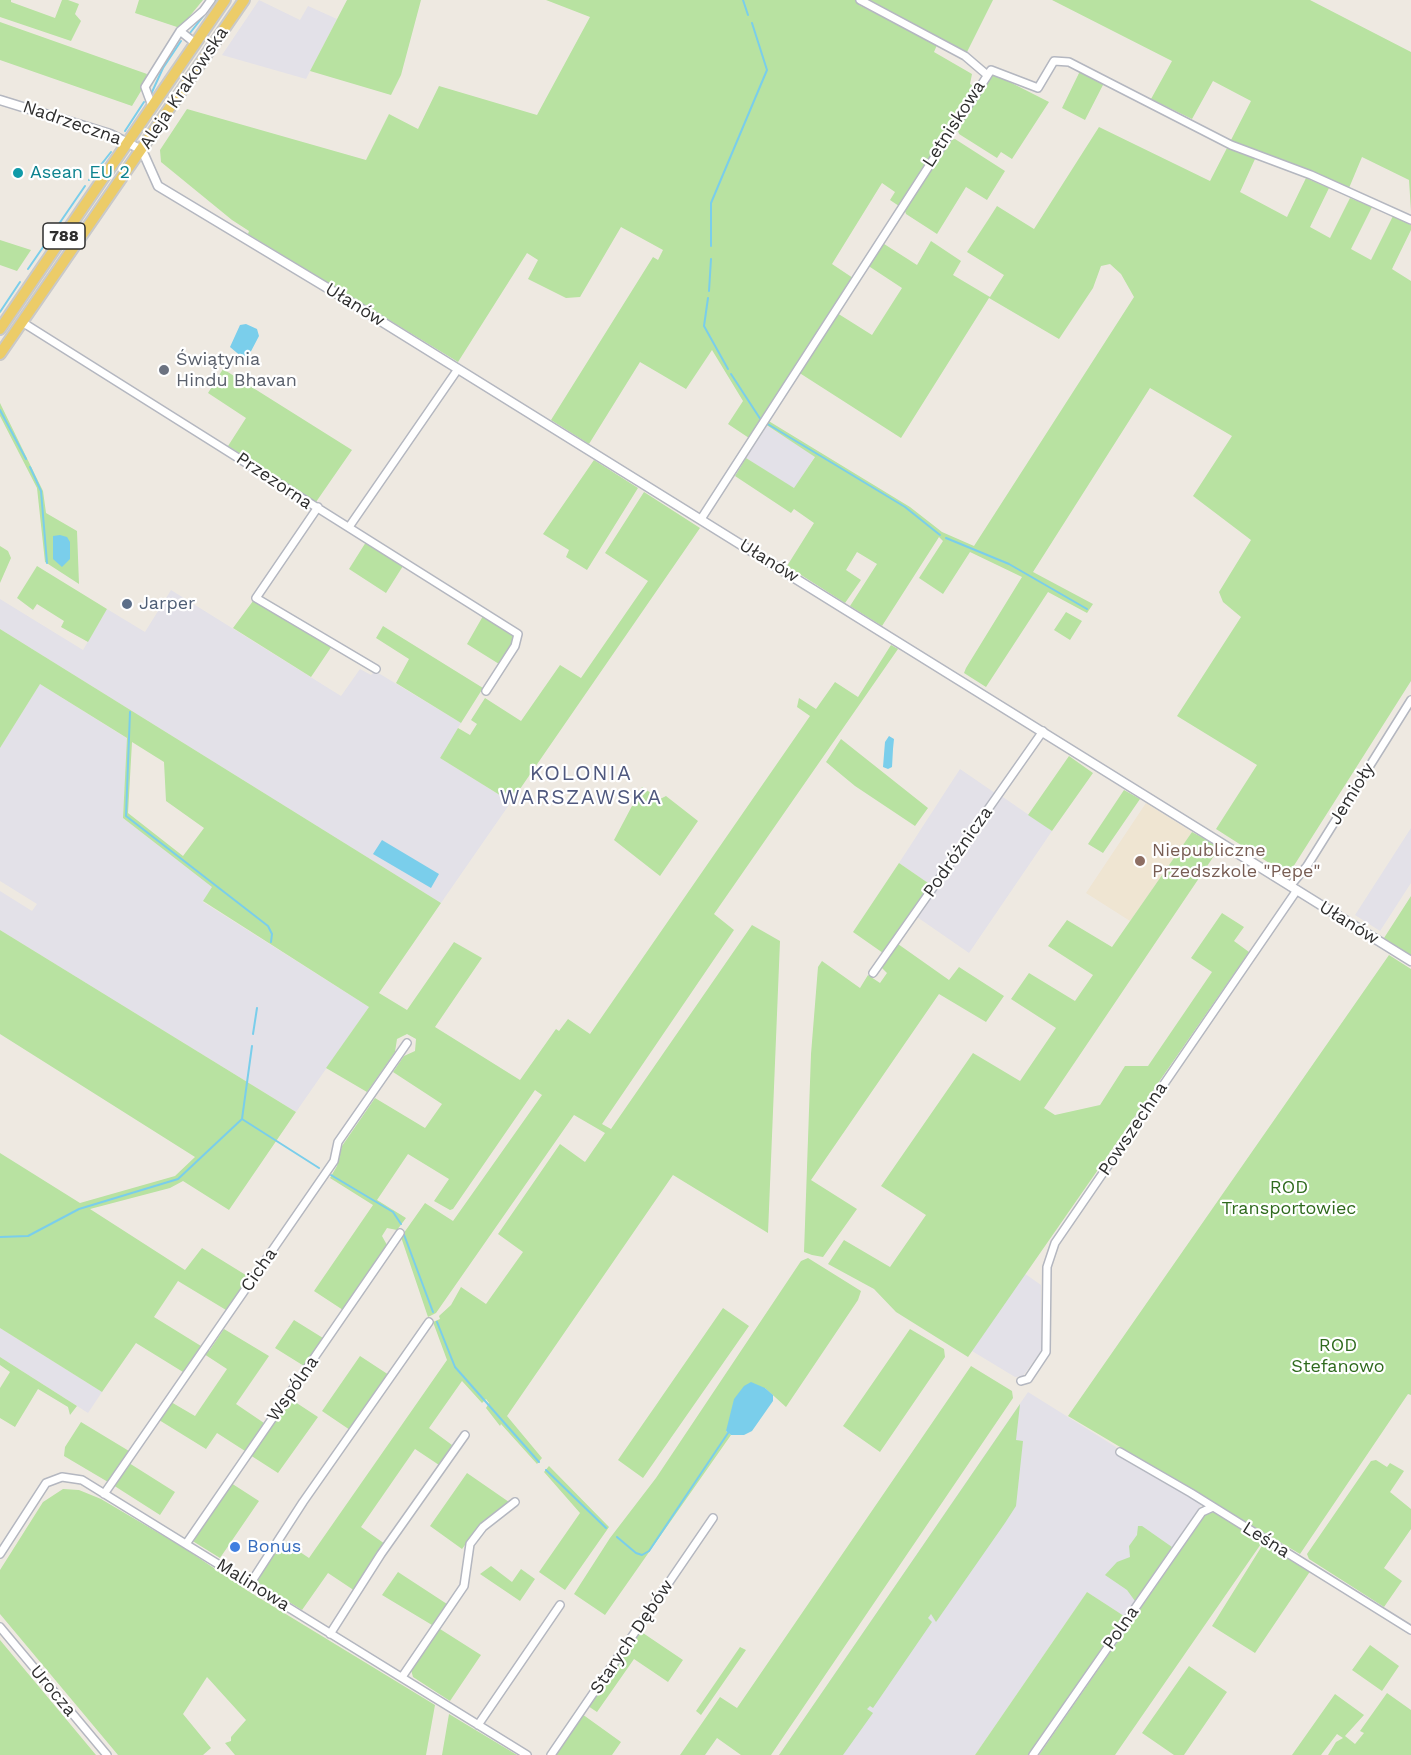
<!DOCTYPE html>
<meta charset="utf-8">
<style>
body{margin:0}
canvas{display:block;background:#eee9e1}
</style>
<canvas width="1411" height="1755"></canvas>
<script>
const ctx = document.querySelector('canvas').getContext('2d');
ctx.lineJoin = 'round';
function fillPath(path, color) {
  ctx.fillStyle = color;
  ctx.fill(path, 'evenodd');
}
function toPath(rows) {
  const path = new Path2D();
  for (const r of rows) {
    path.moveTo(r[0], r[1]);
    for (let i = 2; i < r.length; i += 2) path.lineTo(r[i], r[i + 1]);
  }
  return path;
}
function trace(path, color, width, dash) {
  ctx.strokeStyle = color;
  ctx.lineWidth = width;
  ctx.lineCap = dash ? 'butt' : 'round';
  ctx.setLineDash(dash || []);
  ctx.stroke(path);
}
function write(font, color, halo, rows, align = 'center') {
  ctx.font = font + ' "Work Sans",sans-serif';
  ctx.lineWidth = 4.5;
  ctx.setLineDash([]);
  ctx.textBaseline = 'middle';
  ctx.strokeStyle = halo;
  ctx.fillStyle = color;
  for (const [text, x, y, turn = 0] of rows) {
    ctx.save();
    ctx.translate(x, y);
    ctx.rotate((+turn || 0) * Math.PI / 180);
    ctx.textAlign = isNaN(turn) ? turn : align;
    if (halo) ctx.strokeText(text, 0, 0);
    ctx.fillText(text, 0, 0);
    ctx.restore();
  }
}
const industrial = toPath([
 [259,0,300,20,308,6,337,19,306,79,222,55],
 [767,426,815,456,794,489,746,458],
 [171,590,341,696,360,669,371,675,375,671,461,723,440,758,511,802,441,903,0,629,0,599,83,650,107,609,145,632],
 [40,684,128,739,123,818,213,887,203,902,369,1007,296,1112,0,930,0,891,32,911,37,904,0,881,0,748],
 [960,769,995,793,931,885,899,863],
 [1000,795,1052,831,969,953,917,917],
 [1411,828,1411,883,1380,931,1355,915],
 [1024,1273,1041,1285,1041,1351,1023,1376,1015,1377,972,1351],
 [0,1328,102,1392,88,1413,0,1357],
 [1028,1392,1116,1447,1115,1452,1202,1504,1124,1616,1087,1592,975,1755,779,1755]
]);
const education = toPath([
 [1146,803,1192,832,1130,921,1086,893]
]);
const green = toPath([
 [0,0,11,0,11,2,55,18,62,0,68,0,79,4,75,14,81,21,71,41,0,17],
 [139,0,203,0,180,28,135,13],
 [347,0,421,0,401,75,391,95,310,71],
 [546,0,856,0,859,5,937,45,934,52,972,74,970,84,975,87,899,206,890,200,895,192,882,183,832,264,853,278,749,438,728,424,743,401,712,350,686,389,640,362,589,444,551,420,653,257,658,260,663,250,621,227,580,297,566,298,528,279,538,260,527,253,458,362,248,234,249,231,232,220,161,162,160,150,187,109,366,160,389,114,418,129,439,86,537,115,590,17],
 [868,0,993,0,967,52],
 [1052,0,1310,0,1411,52,1411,211,1409,180,1362,157,1349,188,1294,164,1235,144,1231,140,1251,101,1213,81,1192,119,1151,99,1172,61],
 [0,22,147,74,141,91,132,106,0,60],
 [1080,71,1104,83,1085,120,1062,108],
 [990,72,1049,102,1012,159,1001,152,997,158,959,134,957,128],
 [1099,127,1210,181,1227,148,1255,159,1240,192,1287,217,1306,178,1329,188,1310,227,1330,238,1350,198,1372,207,1351,249,1371,260,1393,216,1411,225,1411,230,1392,269,1411,281,1411,681,1288,875,1216,829,1257,765,1177,716,1241,617,1223,602,1219,592,1251,540,1193,496,1232,436,1150,388,1033,572,1093,604,1087,613,1048,592,986,687,964,673,966,668,1022,577,970,552,943,594,919,578,943,541,939,537,882,626,850,606,877,564,857,552,846,570,861,580,845,603,787,566,814,523,794,509,791,513,735,476,746,458,794,488,815,457,765,424,767,420,910,507,942,532,974,546,1134,297,1121,274,1110,264,1101,266,1093,288,1059,339,989,298,901,438,798,372,837,313,872,335,902,288,867,265,881,242,917,265,931,241,961,261,953,275,990,297,1004,275,967,252,988,220,997,206,1034,229],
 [955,139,1005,171,987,200,966,187,937,234,906,214,904,208,950,140],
 [0,240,31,250,17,271,0,265],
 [223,369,352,450,316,502,228,446,246,418,208,393],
 [0,403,43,491,46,513,77,531,79,584,45,562,37,488,0,416],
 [594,460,638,488,587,570,566,557,569,550,543,534],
 [644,492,700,528,511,802,440,758,458,728,470,735,477,724,471,720,485,698,521,721,560,665,581,678,648,581,605,553],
 [366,542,403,566,386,593,349,569],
 [0,546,8,551,11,558,0,583],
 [37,566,107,609,88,642,61,627,64,621,37,604,33,610,17,598],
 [253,601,332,646,311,677,233,628],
 [1066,612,1082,621,1070,640,1054,630],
 [483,616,513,635,514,640,499,664,467,644],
 [383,626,483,688,461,723,396,683,409,659,376,638],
 [0,629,441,903,379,993,407,1010,454,942,482,958,435,1027,520,1080,556,1029,559,1031,568,1019,590,1034,810,716,797,707,799,698,816,709,835,682,858,697,891,645,898,649,714,914,734,930,602,1124,611,1129,752,925,780,941,768,1233,673,1175,507,1416,542,1458,537,1464,501,1424,500,1426,486,1408,489,1403,486,1399,482,1403,462,1381,429,1428,452,1445,439,1465,415,1449,361,1527,385,1544,355,1591,328,1573,302,1610,257,1582,282,1540,309,1558,447,1360,433,1322,440,1319,439,1316,451,1305,461,1287,486,1304,523,1252,498,1234,560,1144,585,1162,605,1133,574,1115,436,1313,428,1317,401,1237,425,1203,453,1221,542,1095,535,1090,453,1209,450,1210,434,1201,449,1179,408,1154,377,1200,406,1218,397,1230,387,1228,382,1236,387,1245,343,1310,314,1291,373,1205,330,1178,337,1166,342,1146,375,1098,425,1128,442,1104,393,1072,404,1056,415,1051,416,1039,407,1034,397,1039,395,1052,367,1092,326,1068,369,1007,203,901,212,887,123,818,127,738,40,684,0,748],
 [132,742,164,762,166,801,204,828,183,856,128,813],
 [841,739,928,808,915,826,855,786,826,762],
 [1069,756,1093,773,1052,831,1028,815],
 [642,787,660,799,666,796,698,821,660,876,614,840],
 [1124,790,1140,799,1103,853,1088,844],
 [1192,832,1220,847,1044,1108,1055,1115,1100,1105,1125,1066,1148,1066,1212,972,1191,958,1222,913,1244,927,1234,941,1249,952,968,1357,896,1312,874,1289,828,1264,844,1240,890,1267,926,1215,881,1186,973,1053,1020,1081,1056,1028,1011,999,1029,973,1075,1001,1093,975,1048,946,1067,920,1112,947],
 [899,863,931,885,883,953,853,932],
 [1411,896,1411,956,1384,938],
 [0,930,296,1112,229,1210,183,1181,170,1188,90,1209,185,1270,202,1248,249,1277,226,1310,178,1281,154,1317,201,1346,183,1372,136,1343,102,1392,0,1328,0,1153,80,1203,175,1176,195,1157,0,1034],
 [898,944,949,980,959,967,1004,996,986,1022,939,994,811,1180,857,1209,823,1257,812,1255,804,1252,811,1054,818,967,822,961,860,988,868,975,880,983,887,973,881,967],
 [1389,955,1411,969,1411,1395,1408,1394,1300,1554,1068,1416],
 [808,1258,861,1291,858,1300,786,1407,765,1388,726,1431,731,1435,605,1615,574,1594,610,1538,656,1478,801,1261],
 [723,1308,749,1326,643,1478,618,1460],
 [294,1320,323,1338,304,1366,275,1348],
 [224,1329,269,1356,236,1404,264,1423,245,1451,217,1433,206,1449,159,1420,171,1402,195,1416,227,1369,204,1354,206,1350,209,1351],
 [910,1329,944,1349,945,1357,880,1452,843,1426],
 [360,1356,389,1375,350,1430,322,1411],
 [0,1357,77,1406,70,1415,68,1407,38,1389,15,1427,0,1418,0,1388,10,1372,0,1365],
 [971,1366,1012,1391,1013,1398,771,1755,741,1755,717,1738,705,1755,680,1755,720,1697,737,1708],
 [289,1398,318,1417,278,1473,250,1455],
 [1020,1404,1016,1440,1023,1441,1016,1506,1005,1523,936,1622,931,1614,928,1618,932,1622,873,1708,870,1706,867,1709,873,1713,843,1755,779,1755],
 [81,1422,129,1451,108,1482,64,1456,65,1447],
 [1376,1460,1387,1467,1390,1463,1404,1471,1390,1492,1411,1509,1411,1529,1384,1568,1402,1581,1384,1607,1309,1559,1307,1554,1371,1461],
 [129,1463,175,1492,160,1515,113,1485],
 [549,1466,609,1527,565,1590,539,1572,580,1513,544,1472],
 [467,1473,509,1502,483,1521,462,1549,430,1526],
 [231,1483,259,1501,220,1558,191,1540],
 [63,1489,79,1490,101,1499,184,1548,248,1591,435,1705,426,1755,235,1755,225,1743,231,1741,231,1737,246,1720,207,1677,183,1714,211,1748,203,1755,118,1755,0,1614,0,1570,43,1502],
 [1216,1512,1263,1541,1115,1755,1039,1755,1206,1514],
 [1138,1526,1142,1526,1172,1547,1135,1601,1127,1590,1105,1575,1117,1562,1130,1557,1129,1546,1137,1535],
 [1265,1541,1311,1570,1255,1653,1212,1626],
 [491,1566,512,1582,521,1569,535,1579,520,1601,480,1574],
 [398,1572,447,1604,432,1625,382,1595],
 [1087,1592,1124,1616,1081,1679,1028,1755,975,1755],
 [440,1629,481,1655,450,1701,413,1677,411,1670],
 [640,1631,683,1660,668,1682,634,1659,597,1712,588,1706],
 [0,1640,96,1755,0,1755],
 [1370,1645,1399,1666,1382,1691,1352,1670],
 [740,1647,746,1650,701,1715,696,1711],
 [1189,1666,1227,1692,1184,1755,1174,1755,1142,1733],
 [1387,1693,1411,1710,1411,1755,1328,1755,1336,1742,1343,1738,1337,1734,1321,1755,1292,1755,1335,1694,1364,1715,1345,1736,1355,1744,1364,1733,1360,1731],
 [449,1714,517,1755,442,1755],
 [582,1714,621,1742,612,1755,554,1755]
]);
const water = toPath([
 [246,324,257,329,259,336,248,357,243,358,230,347,240,325],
 [60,535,67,537,70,542,70,559,62,567,53,559,53,536],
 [889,736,894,739,893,749,892,767,888,769,883,767,885,742],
 [382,840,439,874,431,888,373,854],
 [751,1382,765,1388,773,1395,773,1401,752,1431,744,1435,731,1435,726,1431,734,1399,744,1386]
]);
const stream = toPath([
 [743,0,748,15],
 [190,33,216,0],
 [152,92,163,68,181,41],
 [125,131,144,102],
 [89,180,111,152],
 [711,246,711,203,767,70,752,23],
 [28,269,85,186],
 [709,291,711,259],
 [708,298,704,326,728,369],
 [0,312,20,282],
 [731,374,761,420],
 [0,410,26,459],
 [766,423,905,507,940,535],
 [30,467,41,491,47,563],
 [946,538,1009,564,1087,609],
 [130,712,126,816,268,926,272,934,271,942],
 [253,1034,257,1008],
 [242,1119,319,1168],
 [331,1175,393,1212,401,1224],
 [403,1232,433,1312],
 [0,1237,28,1236,79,1209,178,1179,242,1119,252,1046],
 [437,1322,455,1367,539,1462],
 [546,1470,606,1528],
 [617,1537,636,1553,642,1555,649,1551,728,1433]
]);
const minor = toPath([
 [860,0,965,56,986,74],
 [180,31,195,43],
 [152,106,145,87,180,31,203,11,211,0],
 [22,322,518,634,515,646,486,691],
 [318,507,256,598,376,669],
 [701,519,991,70,1038,88,1054,61,1069,62,1231,145,1311,175,1411,220],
 [349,527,458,369],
 [1290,886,1307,866,1411,700],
 [873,973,1043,731],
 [1021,1381,1028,1379,1046,1352,1047,1267,1055,1243,1297,890],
 [1120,1452,1191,1493,1411,1630],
 [104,1494,334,1161,338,1142,407,1043],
 [186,1544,400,1233],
 [0,1554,46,1483,62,1477,82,1480,527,1755],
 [250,1584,303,1502,429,1322],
 [0,1627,107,1755],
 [330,1634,381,1554,465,1435],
 [402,1677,464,1586,470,1544,483,1527,515,1502],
 [478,1725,560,1605],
 [551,1755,713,1518],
 [1033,1755,1202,1512,1213,1507]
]);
const tertiary = toPath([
 [0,100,110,134,142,150,158,186,339,295,1411,961]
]);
const primary = toPath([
 [0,329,225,0],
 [0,354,244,0]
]);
const markers = [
 [18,173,6,"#0f9aa8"],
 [164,370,6,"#6b7280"],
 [127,604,6,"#5c6f8a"],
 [1140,861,6,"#8d6e63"],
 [235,1547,6,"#3f7fe0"]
];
const shields = [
 [64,236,42]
];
const shieldNames = [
 ["788",64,236]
];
const streetNames = [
 ["Aleja Krakowska",184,88,-56],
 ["Nadrzeczna",72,123,19],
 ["Letniskowa",954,124,-57],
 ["Ułanów",355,305,32],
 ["Przezorna",274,481,34],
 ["Ułanów",769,561,32],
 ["Jemioły",1352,794,-58],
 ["Podróżnicza",958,852,-55],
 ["Ułanów",1349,923,32],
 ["Powszechna",1133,1129,-56],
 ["Cicha",259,1270,-55],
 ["Wspólna",293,1389,-55],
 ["Leśna",1266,1540,32],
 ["Malinowa",253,1585,32],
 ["Polna",1121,1628,-55],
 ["Starych Dębów",632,1637,-56],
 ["Urocza",53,1691,50]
];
const cultureNames = [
 ["Asean EU 2",30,173]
];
const worshipNames = [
 ["Świątynia",176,360],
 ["Hindu Bhavan",176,381]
];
const serviceNames = [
 ["Jarper",139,604]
];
const educationNames = [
 ["Niepubliczne",1152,851],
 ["Przedszkole \"Pepe\"",1152,872]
];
const parkNames = [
 ["ROD",1289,1188],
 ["Transportowiec",1289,1209],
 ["ROD",1338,1346],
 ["Stefanowo",1338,1367]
];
const shopNames = [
 ["Bonus",247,1547]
];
const quarterNames = [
 ["KOLONIA",581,774],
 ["WARSZAWSKA",581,798]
];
fillPath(industrial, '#e3e1e8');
fillPath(education, '#efe5d2');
fillPath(green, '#b8e2a1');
fillPath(water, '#7aceeb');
trace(stream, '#7aceeb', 2);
trace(minor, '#b4b7c0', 10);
trace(tertiary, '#b4b7c0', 11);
trace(primary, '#c9c9c9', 14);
trace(minor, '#fff', 7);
trace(tertiary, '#fff', 8);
trace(primary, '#eccc68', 10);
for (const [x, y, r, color] of markers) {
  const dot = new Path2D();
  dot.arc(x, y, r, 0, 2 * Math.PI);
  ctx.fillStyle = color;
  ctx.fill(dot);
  trace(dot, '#fff', 2);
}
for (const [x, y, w] of shields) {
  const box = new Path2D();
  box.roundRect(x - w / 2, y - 13, w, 26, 4.5);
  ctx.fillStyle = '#fff';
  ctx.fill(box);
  trace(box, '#2e2e2e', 1.5);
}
write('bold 16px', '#2e2e2e', null, shieldNames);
write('18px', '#2e2e2e', '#fff', streetNames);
write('18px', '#0d838f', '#fff', cultureNames, 'left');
write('18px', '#5b616d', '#fff', worshipNames, 'left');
write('18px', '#4e5e75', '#fff', serviceNames, 'left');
write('18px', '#785e54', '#fff', educationNames, 'left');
write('18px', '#2f6a1e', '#fff', parkNames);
write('18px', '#366cbe', '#fff', shopNames, 'left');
ctx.letterSpacing = '1.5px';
write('21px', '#4f587e', '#fff', quarterNames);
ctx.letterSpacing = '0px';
</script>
